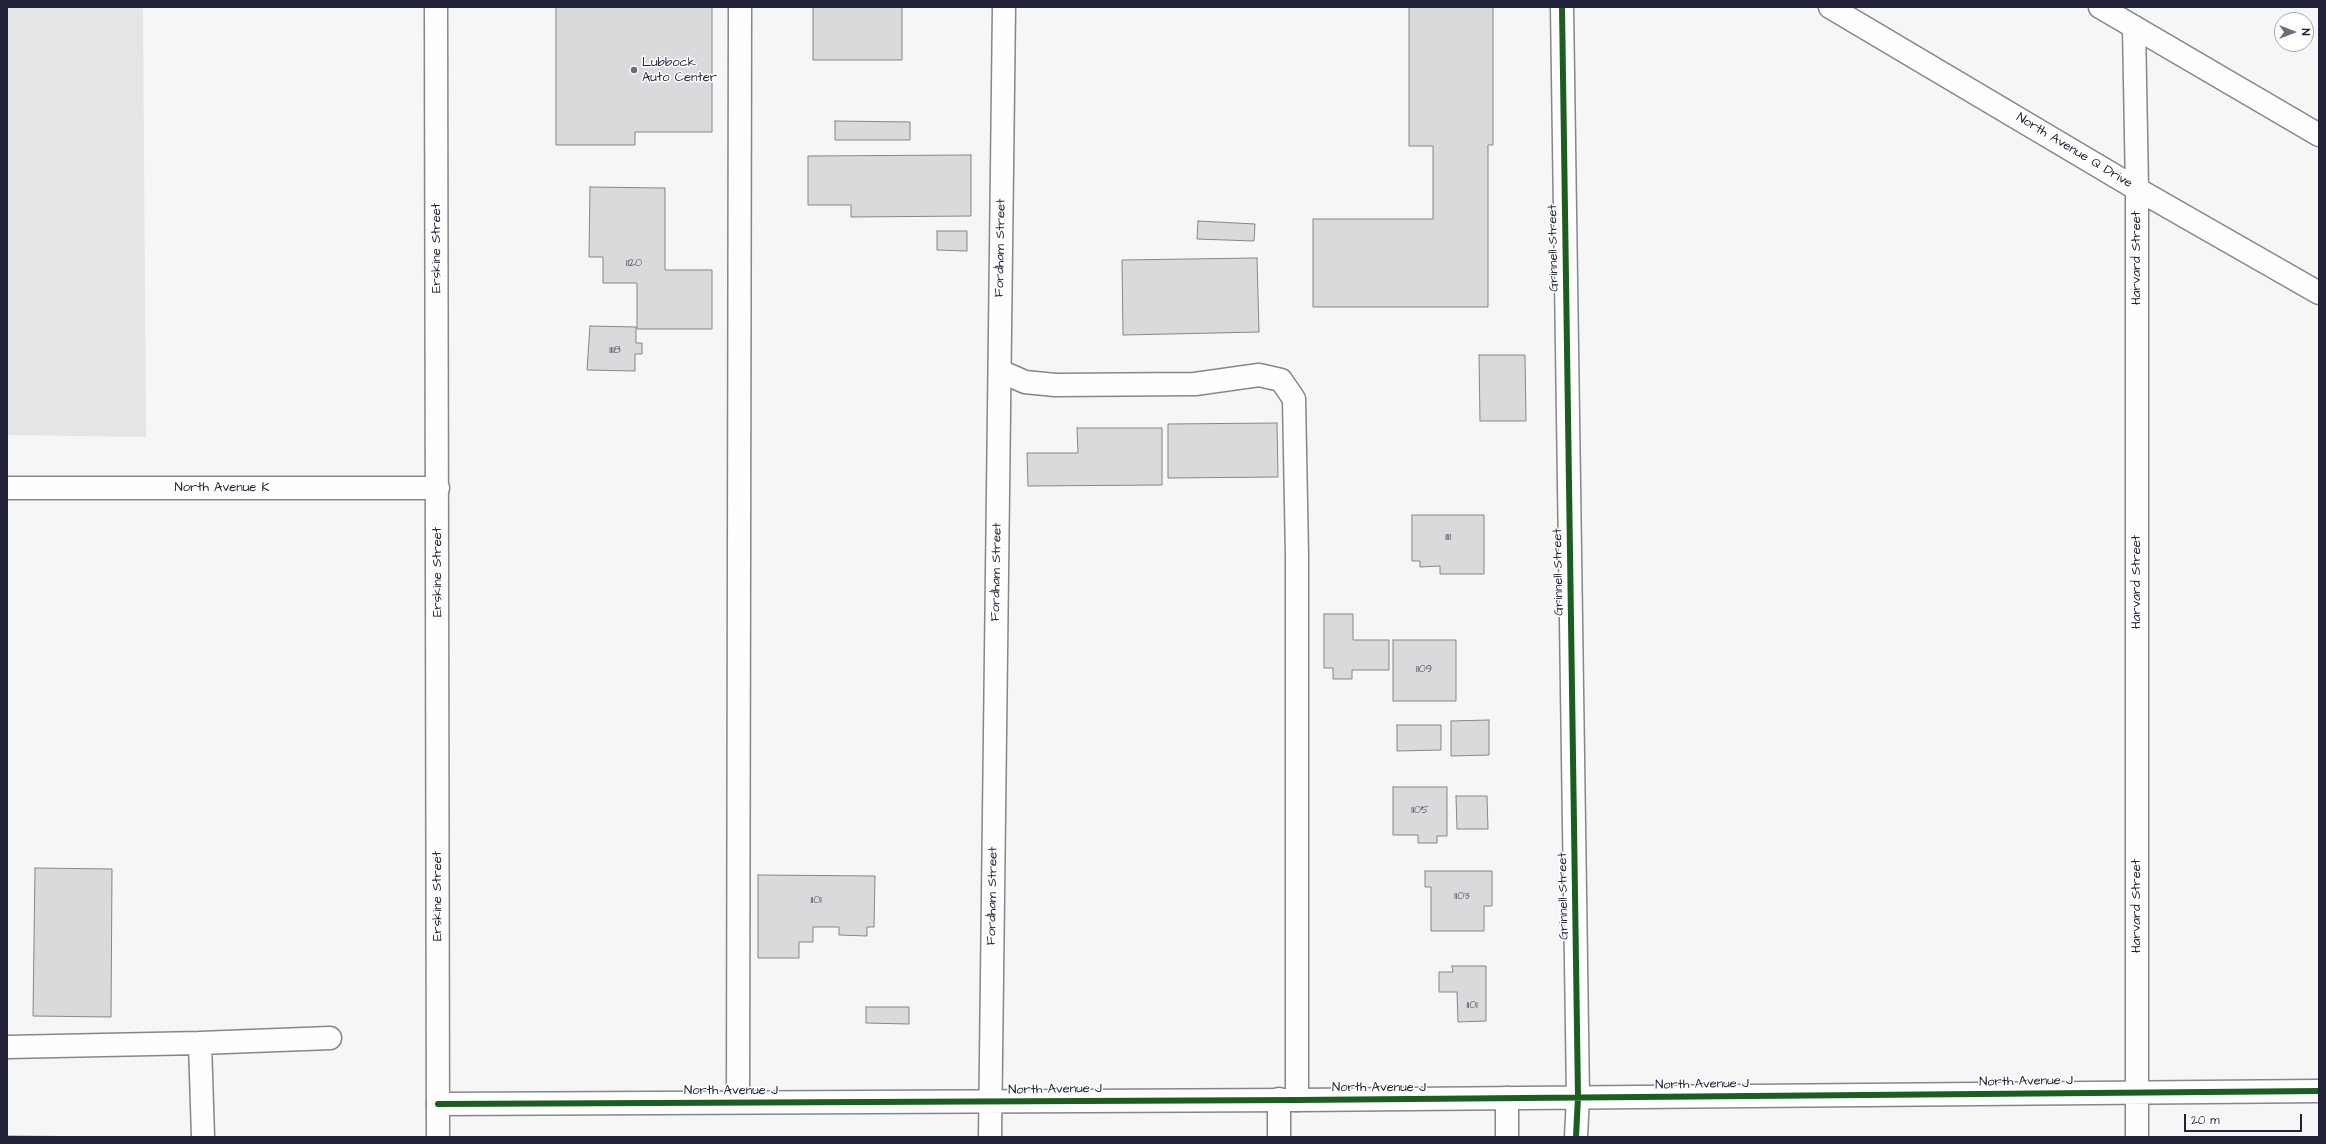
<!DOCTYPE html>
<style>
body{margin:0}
#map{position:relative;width:2326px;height:1144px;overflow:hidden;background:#f6f6f7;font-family:"Architects Daughter",sans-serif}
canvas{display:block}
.frame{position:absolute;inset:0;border:8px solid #22223b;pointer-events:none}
.north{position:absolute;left:2274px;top:12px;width:40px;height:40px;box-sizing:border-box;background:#fff;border:1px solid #a7a7b1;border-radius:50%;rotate:90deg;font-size:11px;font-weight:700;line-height:16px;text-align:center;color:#22223b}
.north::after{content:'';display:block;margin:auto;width:14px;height:18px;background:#6c6c7d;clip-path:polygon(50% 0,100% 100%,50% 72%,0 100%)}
.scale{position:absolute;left:2184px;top:1114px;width:118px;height:18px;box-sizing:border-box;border:2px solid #22223b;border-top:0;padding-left:5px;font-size:12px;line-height:14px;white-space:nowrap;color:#22223b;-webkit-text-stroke:3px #fff;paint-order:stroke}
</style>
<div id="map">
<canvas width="2326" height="1144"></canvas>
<div class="frame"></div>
<div class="north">N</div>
<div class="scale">20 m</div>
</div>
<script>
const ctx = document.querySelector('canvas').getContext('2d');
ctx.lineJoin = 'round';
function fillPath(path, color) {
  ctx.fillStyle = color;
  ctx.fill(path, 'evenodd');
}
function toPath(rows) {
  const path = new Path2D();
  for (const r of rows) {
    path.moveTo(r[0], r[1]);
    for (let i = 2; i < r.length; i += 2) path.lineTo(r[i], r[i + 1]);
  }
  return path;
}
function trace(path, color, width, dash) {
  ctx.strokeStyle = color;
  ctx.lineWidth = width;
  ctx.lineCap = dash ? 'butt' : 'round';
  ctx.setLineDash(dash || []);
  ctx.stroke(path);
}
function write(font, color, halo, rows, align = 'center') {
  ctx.font = font + ' "Architects Daughter",sans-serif';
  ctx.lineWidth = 3;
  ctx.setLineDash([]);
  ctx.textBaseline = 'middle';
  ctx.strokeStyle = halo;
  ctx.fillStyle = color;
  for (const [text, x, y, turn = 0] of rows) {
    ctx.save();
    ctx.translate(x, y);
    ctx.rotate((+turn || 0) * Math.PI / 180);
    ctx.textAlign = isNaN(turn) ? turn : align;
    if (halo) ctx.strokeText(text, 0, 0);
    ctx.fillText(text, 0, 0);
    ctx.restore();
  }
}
const built = toPath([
 [7,7,143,7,146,437,7,435]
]);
const building = toPath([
 [556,7,712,7,712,132,635,132,635,145,556,145,556,7],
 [813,7,902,7,902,60,813,60,813,7],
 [1409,7,1493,7,1493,145,1488,145,1488,307,1313,307,1313,219,1433,219,1433,146,1409,146,1409,7],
 [835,121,910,122,910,140,835,140,835,121],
 [971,155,971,216,851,217,851,205,808,205,808,156,971,155],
 [590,187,665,188,665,270,712,270,712,329,637,329,637,283,603,283,603,257,589,257,590,187],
 [1198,221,1255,224,1254,241,1197,239,1198,221],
 [937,231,967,231,967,251,937,250,937,231],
 [1257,258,1259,332,1123,335,1122,260,1257,258],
 [590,326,636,327,636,343,642,343,642,354,635,354,635,371,587,370,590,326],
 [1479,355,1525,355,1526,421,1480,421,1479,355],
 [1277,423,1278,477,1168,478,1168,424,1277,423],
 [1077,428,1162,428,1162,485,1028,486,1027,453,1078,453,1077,428],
 [1412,515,1484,515,1484,574,1440,574,1440,566,1420,567,1420,561,1412,561,1412,515],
 [1324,614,1353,614,1353,640,1389,640,1389,670,1352,670,1352,679,1333,679,1333,668,1324,668,1324,614],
 [1393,640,1456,640,1456,701,1393,701,1393,640],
 [1489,720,1489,755,1451,756,1451,721,1489,720],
 [1397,725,1441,725,1441,750,1397,751,1397,725],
 [1393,787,1447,787,1447,836,1437,836,1437,843,1418,843,1418,835,1393,835,1393,787],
 [1456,796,1487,796,1488,829,1457,829,1456,796],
 [35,868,112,869,111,1017,33,1016,35,868],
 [1425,871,1492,871,1492,906,1484,906,1484,931,1431,931,1431,887,1425,887,1425,871],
 [758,875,875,876,874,927,867,927,867,936,839,935,839,927,813,927,813,942,799,942,799,958,758,958,758,875],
 [1452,966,1486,966,1486,1021,1458,1022,1457,992,1439,992,1439,972,1453,972,1452,966],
 [866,1007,909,1007,909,1024,866,1023,866,1007],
 [7,1136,114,1137,7,1137,7,1136]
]);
const service = toPath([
 [1000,371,1025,382,1055,385,1195,384,1259,375,1281,380,1294,399,1297,556,1297,1100],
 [200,1043,330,1038],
 [7,1047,200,1043,203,1137],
 [1507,1098,1507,1137],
 [1279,1099,1279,1137],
 [738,1102,740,7]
]);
const minor = toPath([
 [1562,7,1578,1097,1576,1137],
 [1830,7,2137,189,2319,293],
 [2134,27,2137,189,2137,1137],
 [7,488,438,488],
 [438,1104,1297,1100,2319,1091],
 [990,1137,1004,7]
]);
const secondary = toPath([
 [436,7,438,1137]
]);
const primary = toPath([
 [2100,7,2319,135]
]);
const cycleway = toPath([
 [1562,7,1578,1097,1576,1137],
 [438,1104,1297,1100,2319,1091]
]);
const markers = [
 [634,70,4,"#6c6c7d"]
];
const numberNames = [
 ["1120",634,264],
 ["1118",615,351],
 ["1111",1448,538],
 ["1109",1424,670],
 ["1105",1420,811],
 ["1103",1462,897],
 ["1101",816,901],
 ["1101",1472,1006]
];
const poiNames = [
 ["Lubbock",642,63],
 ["Auto Center",642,78]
];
const streetNames = [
 ["North Avenue Q Drive",2074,151,31],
 ["Erskine Street",437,248,-90],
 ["Fordham Street",1001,248,-89],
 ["Grinnell Street",1554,248,-91],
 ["Harvard Street",2137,258,-90],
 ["North Avenue K",222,488],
 ["Erskine Street",438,572,-90],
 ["Fordham Street",997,572,-89],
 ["Grinnell Street",1559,572,-91],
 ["Harvard Street",2137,582,-90],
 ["Erskine Street",438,896,-90],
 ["Fordham Street",993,896,-89],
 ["Grinnell Street",1564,896,-91],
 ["Harvard Street",2137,906,-90],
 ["North Avenue J",2026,1082,-1],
 ["North Avenue J",1702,1085,-1],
 ["North Avenue J",1379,1088],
 ["North Avenue J",1055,1090,-1],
 ["North Avenue J",731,1091]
];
fillPath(built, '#e5e5e8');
fillPath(building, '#dadadd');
trace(building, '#86868b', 1);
trace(service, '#86868b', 25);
trace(minor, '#86868b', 25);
trace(secondary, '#86868b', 25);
trace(primary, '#86868b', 25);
trace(service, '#fefefe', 22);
trace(minor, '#fefefe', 22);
trace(secondary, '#fefefe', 22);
trace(primary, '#fefefe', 22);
trace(cycleway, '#1b5e20', 6);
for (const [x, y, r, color] of markers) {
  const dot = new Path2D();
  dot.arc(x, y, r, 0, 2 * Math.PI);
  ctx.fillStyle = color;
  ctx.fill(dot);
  trace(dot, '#fff', 1.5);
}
write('11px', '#505064', null, numberNames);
write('13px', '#22223b', '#fff', poiNames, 'left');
write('13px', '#22223b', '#fff', streetNames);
</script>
